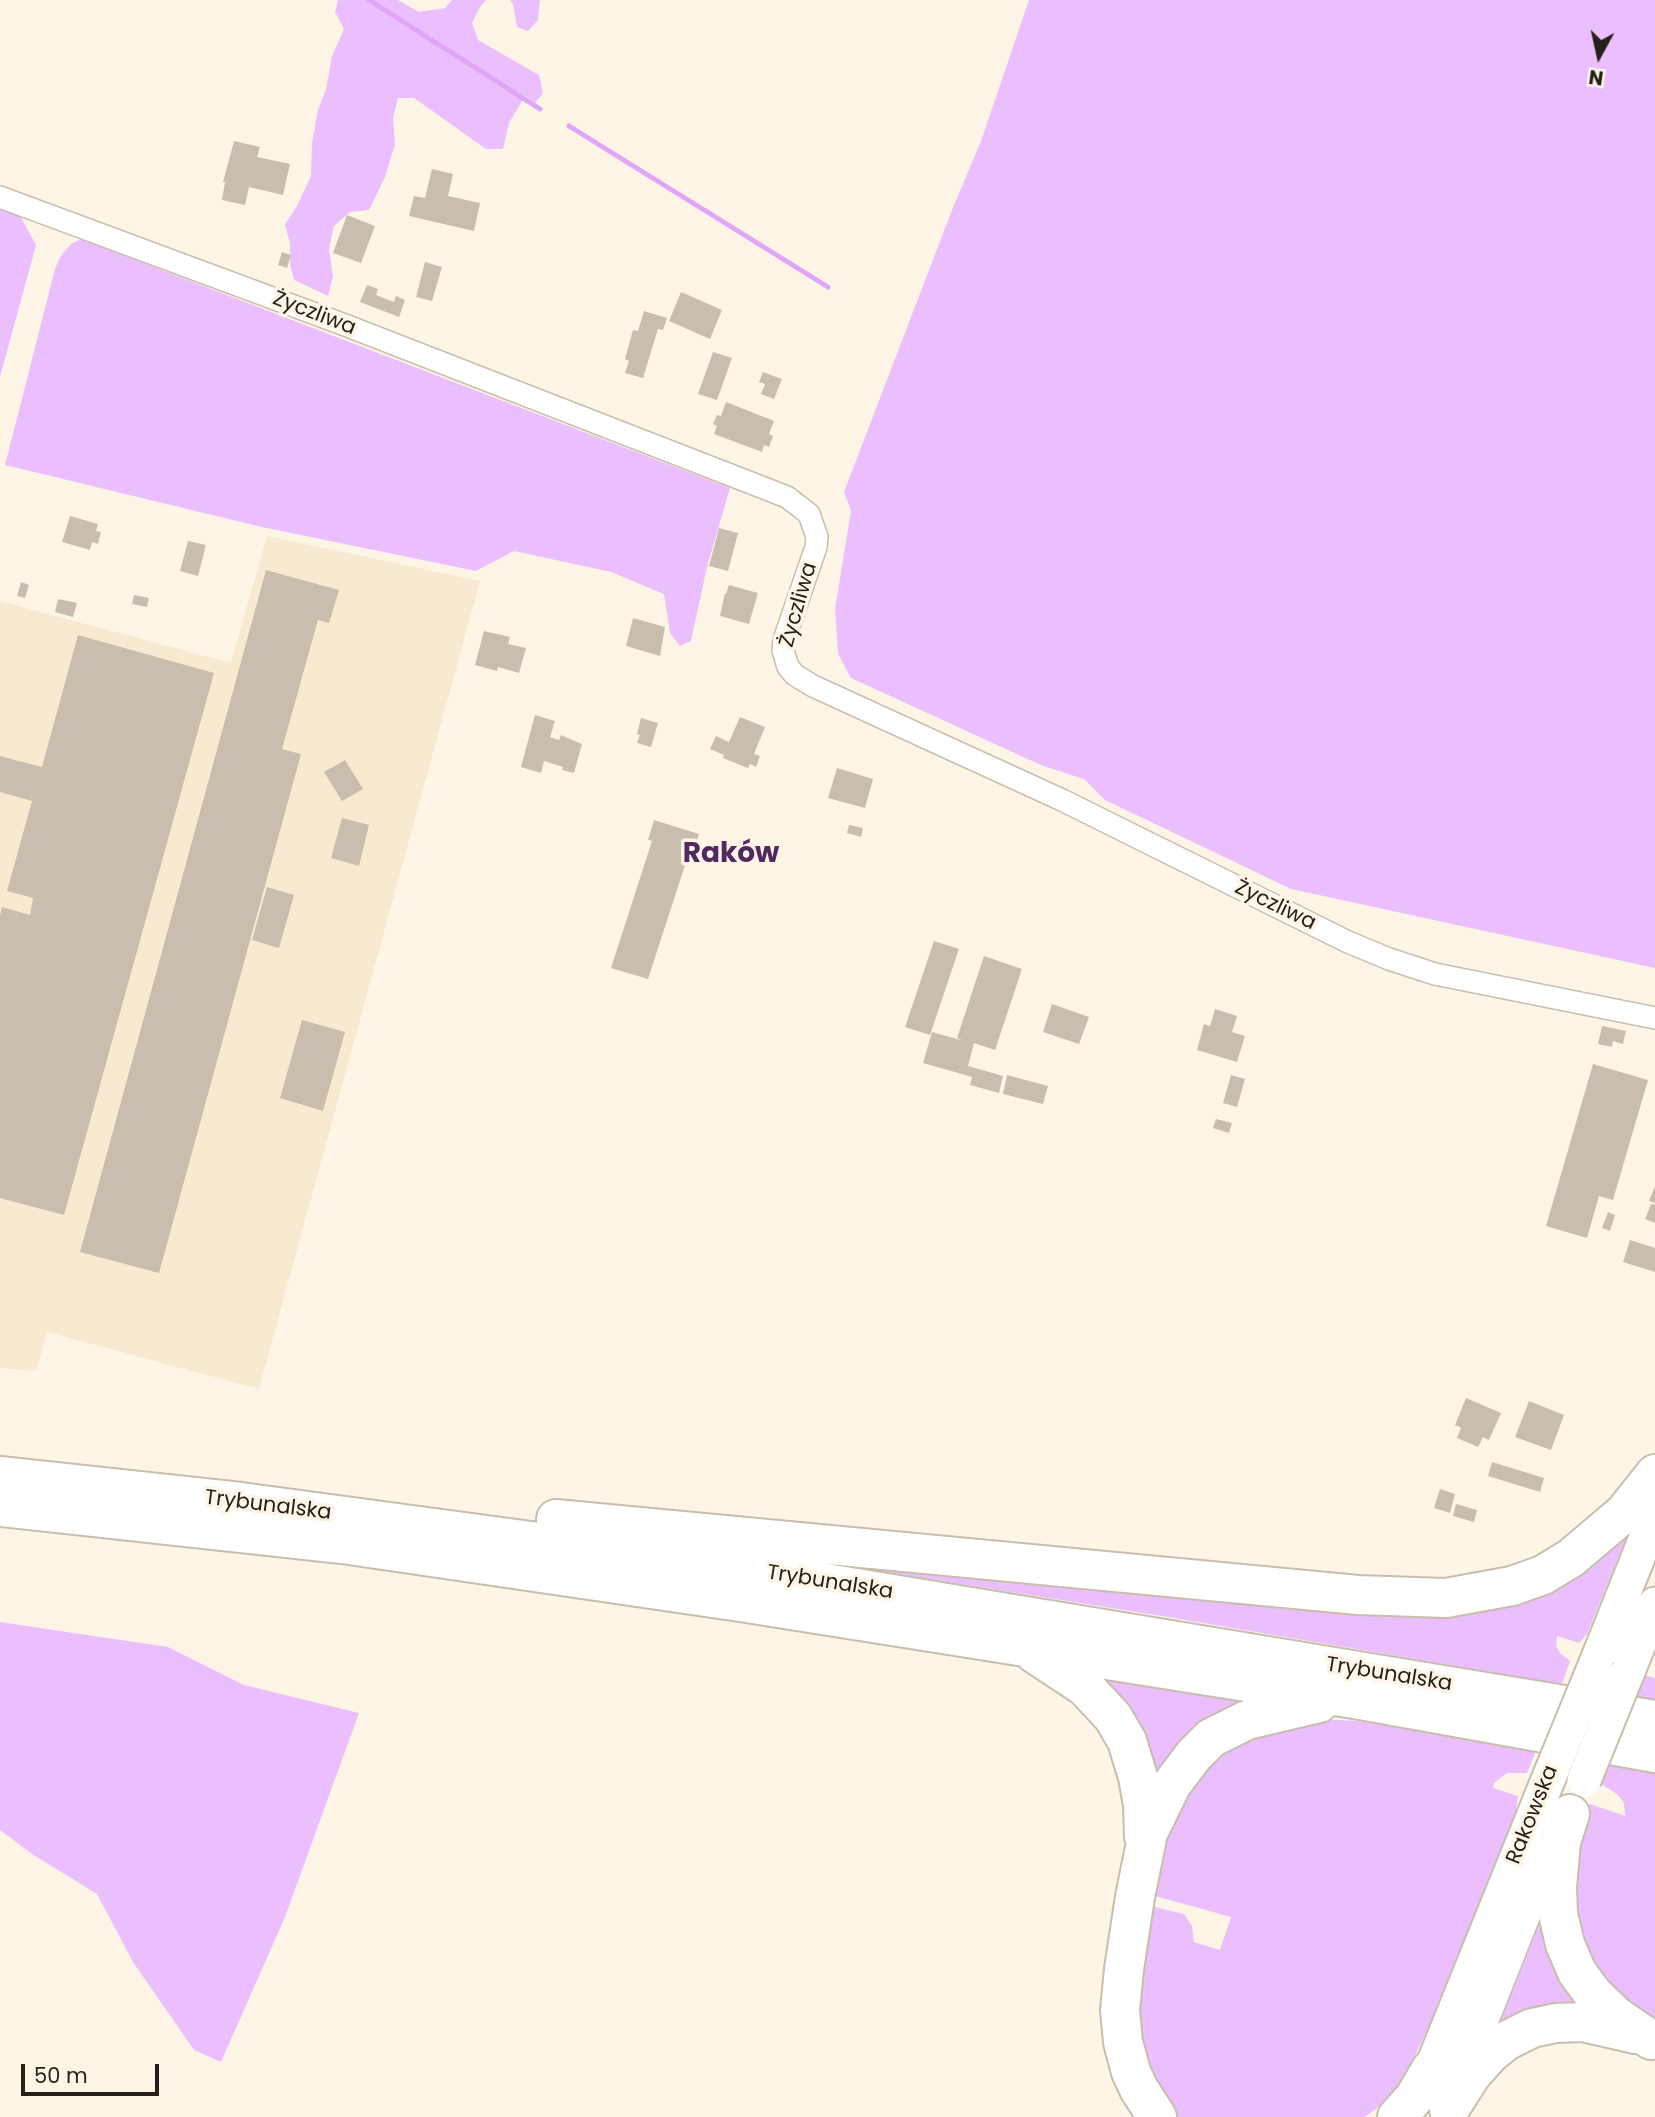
<!DOCTYPE html>
<meta charset="utf-8">
<style>
body{margin:0}
#map{position:relative;width:1655px;height:2117px;overflow:hidden;background:#fef5e7;font-family:Poppins,sans-serif}
canvas{display:block}
.north{position:absolute;left:1564px;top:21px;width:70px;height:70px;-webkit-text-stroke:5px #fef5e7;paint-order:stroke;rotate:188deg;font-size:19px;font-weight:700;line-height:28px;text-align:center;color:#24201a}
.north::after{content:'';display:block;margin:auto;width:24px;height:32px;background:#24201a;clip-path:polygon(50% 0,100% 100%,50% 72%,0 100%)}
.scale{position:absolute;left:21px;top:2064px;width:138px;height:32px;box-sizing:border-box;border:4px solid #24201a;border-top:0;padding-left:9px;font-size:21px;line-height:24px;white-space:nowrap;color:#24201a;-webkit-text-stroke:5px #fef5e7;paint-order:stroke}
</style>
<div id="map">
<canvas width="1655" height="2117"></canvas>
<div class="north">N</div>
<div class="scale">50 m</div>
</div>
<script>
const ctx = document.querySelector('canvas').getContext('2d');
ctx.lineJoin = 'round';
function fillPath(path, color) {
  ctx.fillStyle = color;
  ctx.fill(path, 'evenodd');
}
function toPath(rows) {
  const path = new Path2D();
  for (const r of rows) {
    path.moveTo(r[0], r[1]);
    for (let i = 2; i < r.length; i += 2) path.lineTo(r[i], r[i + 1]);
  }
  return path;
}
function trace(path, color, width, dash) {
  ctx.strokeStyle = color;
  ctx.lineWidth = width;
  ctx.lineCap = dash ? 'butt' : 'round';
  ctx.setLineDash(dash || []);
  ctx.stroke(path);
}
function write(font, color, halo, rows, align = 'center') {
  ctx.font = font + ' Poppins,sans-serif';
  ctx.lineWidth = 7;
  ctx.setLineDash([]);
  ctx.textBaseline = 'middle';
  ctx.strokeStyle = halo;
  ctx.fillStyle = color;
  for (const [text, x, y, turn = 0] of rows) {
    ctx.save();
    ctx.translate(x, y);
    ctx.rotate((+turn || 0) * Math.PI / 180);
    ctx.textAlign = isNaN(turn) ? turn : align;
    if (halo) ctx.strokeText(text, 0, 0);
    ctx.fillText(text, 0, 0);
    ctx.restore();
  }
}
const built = toPath([
 [267,536,480,581,259,1389,47,1332,36,1371,0,1368,0,601,231,663]
]);
const green = toPath([
 [338,0,398,0,419,12,445,8,452,0,486,0,480,7,472,23,478,40,539,75,543,93,535,103,525,96,509,123,503,149,486,149,414,98,398,98,393,118,395,144,385,177,369,210,350,212,334,226,329,249,333,276,328,296,294,280,290,264,290,244,285,224,297,206,311,176,312,143,318,110,326,89,332,56,344,29,335,12],
 [510,0,540,0,538,20,528,31,517,27,513,4],
 [1029,0,1655,0,1655,968,1291,889,1105,800,1084,779,1043,766,851,678,838,654,835,609,851,511,844,492,952,210,981,141],
 [0,204,17,210,36,245,0,377],
 [81,239,730,488,707,567,691,641,680,646,670,633,664,594,611,572,514,551,476,571,262,527,5,465,55,269,60,257,71,244],
 [1629,1531,1587,1634,1579,1643,1557,1636,1556,1646,1560,1653,1570,1661,1562,1684,1162,1616,739,1549,1406,1609],
 [0,1622,168,1647,244,1685,359,1713,285,1917,221,2062,194,2050,133,1962,97,1894,32,1854,0,1830],
 [1090,1673,1260,1702,1157,1787],
 [1645,1675,1655,1678,1655,1702,1636,1699],
 [1319,1719,1358,1721,1536,1751,1527,1773,1507,1773,1494,1783,1493,1788,1518,1796,1516,1811,1431,2021,1408,2071,1389,2099,1365,2117,1178,2117,1163,2102,1143,2060,1135,2001,1151,1906,1184,1914,1192,1926,1194,1942,1220,1950,1231,1917,1155,1896,1150,1892,1167,1815,1222,1745],
 [1610,1763,1655,1771,1655,2026,1588,1968,1568,1886,1583,1823,1590,1804,1625,1816,1624,1803,1617,1794,1601,1784],
 [1548,1877,1594,2012,1482,2043]
]);
const stream = toPath([
 [369,0,540,109],
 [569,126,828,287]
]);
const building = toPath([
 [234,141,260,147,257,157,290,164,283,195,249,187,245,205,222,200,225,182,223,182],
 [432,169,453,174,448,196,480,203,474,231,409,216,414,196,425,198],
 [347,215,375,226,361,263,333,253],
 [282,252,291,255,287,268,278,265],
 [425,262,442,267,432,301,416,297],
 [367,285,378,289,376,295,394,302,396,296,405,300,399,317,360,302],
 [681,292,722,310,710,339,669,321],
 [644,311,667,318,663,330,658,329,643,378,625,373,629,361,625,359,633,330,638,331],
 [713,352,732,358,717,400,698,394],
 [763,372,782,379,774,399,761,394,765,384,759,382],
 [726,402,774,421,769,434,773,436,769,447,764,445,762,452,714,434,717,426,713,424,717,415,721,416],
 [70,516,98,524,96,531,101,532,98,544,92,542,90,550,62,542],
 [719,528,738,533,728,571,709,566],
 [188,541,206,545,198,576,180,571],
 [266,570,339,590,329,623,318,620,282,749,301,754,159,1273,80,1252],
 [21,582,29,585,25,598,17,596],
 [729,585,758,593,749,624,720,616,725,593,726,594],
 [134,595,149,598,147,607,132,604],
 [58,599,77,603,73,617,55,612],
 [633,618,665,627,660,656,626,646],
 [484,631,510,637,508,644,526,648,519,673,498,667,497,671,475,665],
 [78,635,214,673,64,1215,0,1198,0,915,2,907,30,915,33,898,7,891,32,801,0,792,0,756,42,767],
 [535,715,555,721,550,737,559,740,561,735,582,744,574,773,562,770,563,767,544,761,541,773,521,767],
 [740,717,765,727,754,754,760,756,756,767,750,764,748,768,723,758,724,755,710,749,716,736,729,742],
 [641,718,658,723,651,747,637,743,640,735,637,734],
 [345,760,363,789,342,801,324,772],
 [837,768,873,779,865,808,828,798],
 [342,818,369,825,359,866,331,858],
 [654,820,699,834,693,854,689,853,648,979,611,968,652,841,648,840],
 [849,825,863,828,861,837,847,833],
 [267,887,294,895,279,948,252,940],
 [934,941,959,949,930,1035,905,1027],
 [984,956,1022,969,995,1050,974,1043,968,1066,1003,1076,999,1093,970,1085,972,1077,923,1063,932,1032,964,1041,957,1038],
 [1052,1004,1089,1017,1079,1044,1043,1032],
 [1215,1009,1237,1016,1232,1032,1245,1036,1237,1062,1197,1050,1204,1024,1210,1026],
 [302,1020,345,1032,323,1111,280,1098],
 [1602,1026,1626,1031,1623,1044,1613,1041,1612,1047,1598,1044],
 [1593,1064,1648,1080,1613,1200,1599,1196,1587,1238,1546,1226],
 [1007,1075,1048,1086,1043,1104,1003,1094],
 [1231,1075,1245,1079,1237,1107,1223,1103],
 [1216,1119,1232,1123,1229,1133,1213,1128],
 [1655,1186,1655,1203,1649,1201],
 [1651,1204,1655,1205,1655,1223,1645,1219],
 [1608,1212,1615,1215,1610,1231,1602,1228],
 [1630,1240,1655,1248,1655,1272,1623,1262],
 [1466,1398,1501,1413,1489,1440,1483,1437,1478,1447,1457,1438,1461,1428,1455,1425],
 [1529,1401,1564,1415,1551,1450,1515,1437],
 [1492,1462,1544,1478,1540,1492,1488,1476],
 [1440,1489,1455,1494,1450,1513,1434,1508],
 [1456,1504,1477,1510,1474,1522,1453,1516]
]);
const street = toPath([
 [0,197,345,325,787,497,809,514,817,537,816,547,784,640,783,650,788,667,795,675,813,686,1062,800,1348,942,1389,959,1435,974,1655,1018]
]);
const secondary = toPath([
 [1458,2084,1531,1900,1554,1848]
]);
const primary = toPath([
 [1596,1663,1655,1515],
 [1629,1669,1655,1604],
 [1431,2069,1550,1775]
]);
const highway = toPath([
 [0,1476,241,1502,747,1570,1655,1720],
 [0,1507,342,1544,740,1602,1360,1700,1655,1753],
 [556,1519,1358,1595,1446,1598,1512,1586,1543,1575,1571,1558,1624,1513,1655,1474],
 [1035,1654,1085,1687,1113,1717,1127,1741,1138,1777,1143,1805,1144,1837],
 [1570,1814,1561,1842,1557,1887,1558,1914,1565,1944,1577,1972,1593,1994,1616,2016,1651,2040],
 [1449,2110,1472,2074,1490,2054,1506,2041,1532,2028,1556,2023,1583,2022,1635,2034],
 [1157,2117,1139,2089,1131,2072,1123,2042,1120,2010,1124,1969,1135,1897,1148,1833,1172,1784,1194,1755,1211,1738,1247,1720,1319,1703],
 [1397,2117,1414,2098,1431,2069]
]);
const primaryBridge = toPath([
 [1550,1775,1596,1663],
 [1584,1780,1629,1669]
]);
const streetNames = [
 ["Życzliwa",314,314,21],
 ["Życzliwa",799,605,-74],
 ["Życzliwa",1275,906,26],
 ["Trybunalska",268,1506,7],
 ["Trybunalska",830,1583,9],
 ["Trybunalska",1389,1675,9],
 ["Rakowska",1533,1815,-68]
];
const districtNames = [
 ["Raków",731,855]
];
fillPath(built, '#f8e9d1');
fillPath(green, '#ebbefd');
trace(stream, '#e0a5f7', 5);
fillPath(building, '#c9beae');
trace(street, '#c8bead', 24);
trace(secondary, '#c8bead', 33);
trace(primary, '#c8bead', 37);
trace(highway, '#c8bead', 42);
trace(street, '#fff', 21);
trace(secondary, '#fff', 30);
trace(primary, '#fff', 33);
trace(highway, '#fff', 38);
trace(primaryBridge, '#c8bead', 37, []);
trace(primaryBridge, '#fff', 33);
write('21px', '#24201a', '#fef5e7', streetNames);
write('bold 28px', '#512960', '#fef5e7', districtNames);
</script>
